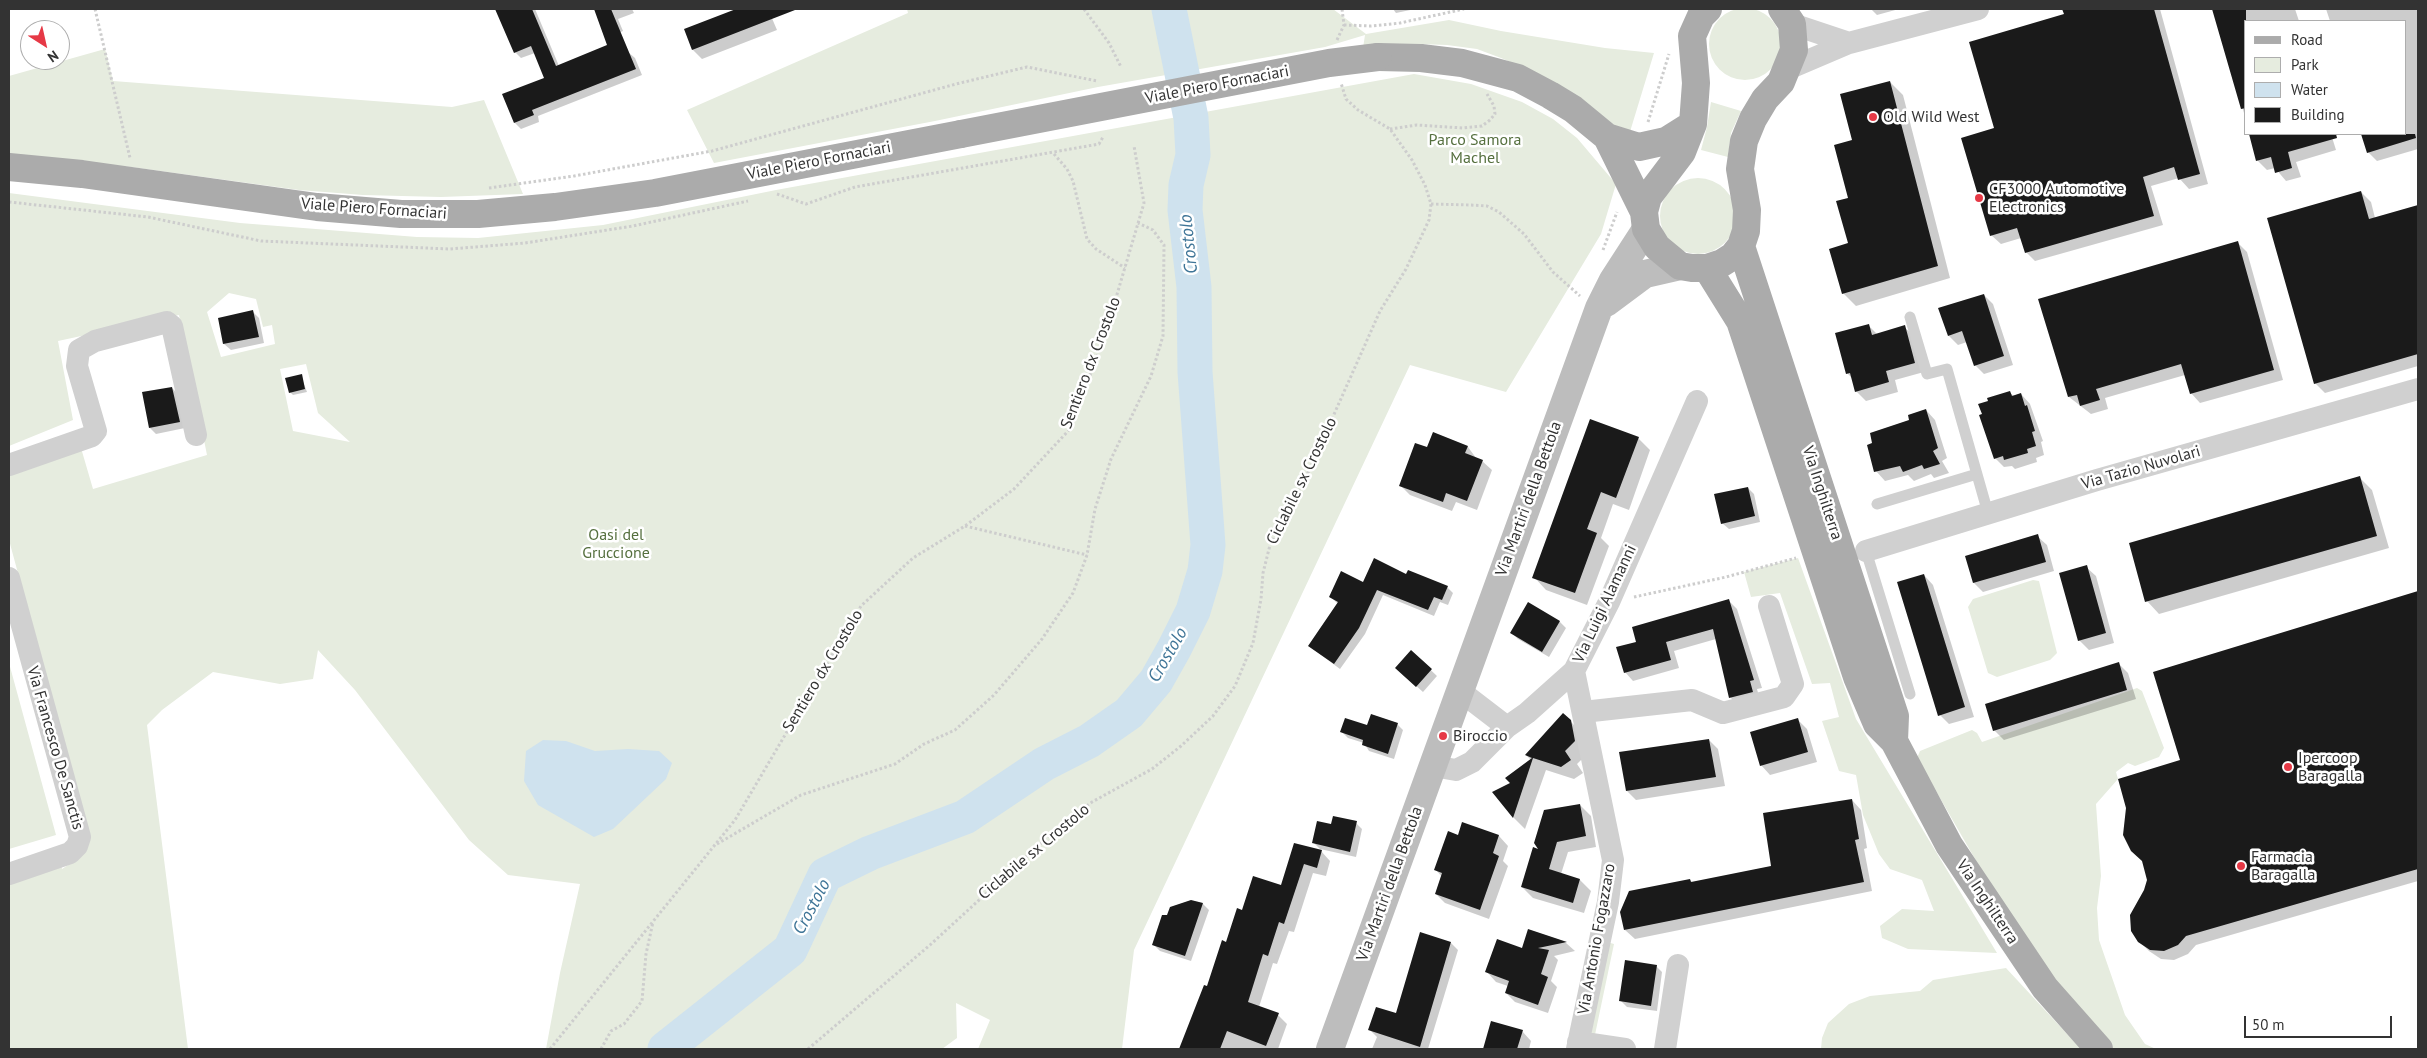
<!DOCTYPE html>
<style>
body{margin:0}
#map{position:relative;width:2427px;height:1058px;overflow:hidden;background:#fff;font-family:"PT Sans",sans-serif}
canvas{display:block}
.frame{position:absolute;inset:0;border:10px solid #333;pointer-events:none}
.legend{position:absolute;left:2244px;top:20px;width:162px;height:115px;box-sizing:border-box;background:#fff;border:1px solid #adadad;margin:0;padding:6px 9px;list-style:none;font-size:15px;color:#333}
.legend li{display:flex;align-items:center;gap:10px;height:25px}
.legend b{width:25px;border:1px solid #adadad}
.north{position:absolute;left:20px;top:20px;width:50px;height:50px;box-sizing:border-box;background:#fff;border:1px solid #adadad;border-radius:50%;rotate:145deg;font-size:14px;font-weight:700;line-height:20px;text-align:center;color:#333}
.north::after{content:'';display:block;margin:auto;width:18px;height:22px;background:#e63946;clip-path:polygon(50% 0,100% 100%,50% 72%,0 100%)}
.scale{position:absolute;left:2244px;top:1016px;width:148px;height:22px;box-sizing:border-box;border:2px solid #333;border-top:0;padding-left:6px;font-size:15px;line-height:18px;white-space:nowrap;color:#333;-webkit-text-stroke:4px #fff;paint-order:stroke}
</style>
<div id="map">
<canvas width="2427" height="1058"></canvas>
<div class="frame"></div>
<ul class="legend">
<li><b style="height:6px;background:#ababab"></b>Road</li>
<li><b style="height:14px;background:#e6ecdf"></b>Park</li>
<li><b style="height:14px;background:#cfe2ee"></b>Water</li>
<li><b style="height:14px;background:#1a1a1a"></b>Building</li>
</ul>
<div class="north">N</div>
<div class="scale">50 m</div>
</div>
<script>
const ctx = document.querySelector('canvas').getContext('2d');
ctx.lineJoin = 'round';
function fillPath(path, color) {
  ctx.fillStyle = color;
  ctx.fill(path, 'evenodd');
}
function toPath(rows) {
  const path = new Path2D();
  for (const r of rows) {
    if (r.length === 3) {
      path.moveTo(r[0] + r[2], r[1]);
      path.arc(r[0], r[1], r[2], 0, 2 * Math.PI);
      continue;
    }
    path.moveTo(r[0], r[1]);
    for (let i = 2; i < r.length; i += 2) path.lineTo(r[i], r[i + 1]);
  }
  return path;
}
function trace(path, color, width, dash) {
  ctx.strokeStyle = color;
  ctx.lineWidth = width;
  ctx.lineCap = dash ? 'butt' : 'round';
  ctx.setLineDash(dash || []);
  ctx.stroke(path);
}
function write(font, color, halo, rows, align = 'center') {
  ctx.font = font + ' "PT Sans",sans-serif';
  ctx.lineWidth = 5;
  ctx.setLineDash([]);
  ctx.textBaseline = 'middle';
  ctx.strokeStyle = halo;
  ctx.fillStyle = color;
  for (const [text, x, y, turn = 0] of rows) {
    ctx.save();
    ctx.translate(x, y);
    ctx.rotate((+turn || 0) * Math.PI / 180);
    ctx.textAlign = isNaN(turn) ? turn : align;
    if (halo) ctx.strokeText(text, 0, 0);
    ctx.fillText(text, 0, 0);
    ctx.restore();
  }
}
const green = toPath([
 [1745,44,36],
 [907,9,1333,9,1366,34,1449,20,1501,31,1605,48,1654,53,1629,135,1529,70,1501,58,1477,49,1447,45,1419,44,1363,48,1365,35,1325,47,1098,87,935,121,714,163,687,110,908,13],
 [105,49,113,81,452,107,484,100,523,194,441,197,363,195,299,190,131,167,9,155,9,76],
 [1414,74,1471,84,1522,102,1553,119,1577,138,1616,184,1601,234,1506,392,1410,365,1134,950,1122,1049,978,1049,990,1020,956,1003,957,1038,942,1049,546,1049,560,973,580,884,508,875,469,840,355,690,318,650,313,679,280,684,213,672,162,710,147,725,188,1049,9,1049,9,873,60,858,62,869,80,857,88,832,9,540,9,475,81,448,93,489,207,455,179,315,58,341,73,420,9,446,9,193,240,223,417,237,478,238,603,225,776,190],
 [229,293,256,299,263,327,272,325,275,344,221,357,207,312],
 [306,364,318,413,350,442,293,431,280,369],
 [1711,102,1741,111,1731,133,1728,157,1701,150,1707,127],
 [1698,216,38],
 [1798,558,1856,719,1997,953,1908,949,1882,938,1880,926,1902,909,1934,911,1922,880,1890,869,1879,854,1863,815,1856,775,1839,771,1822,721,1839,717,1830,683,1812,684,1780,593,1751,597,1744,572],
 [2033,580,2039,581,2057,653,2050,660,1997,677,1988,673,1968,607,1973,599],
 [9,663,56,835,9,849],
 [2137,688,2142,691,2164,748,2159,757,2135,766,2128,763,2116,772,2118,779,2096,804,2101,876,2097,908,2099,940,2125,1015,2145,1044,2156,1049,2113,1049,2060,988,1998,899,1917,758,1920,751,1972,730,1977,733,1982,742],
 [1600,940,1614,944,1592,1049,1577,1049],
 [2006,968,2081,1049,1821,1049,1822,1038,1828,1023,1849,1004,1870,996,1920,991,1933,980]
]);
const water = toPath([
 [543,740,566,741,595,751,628,749,659,751,672,763,666,779,613,829,594,837,538,805,524,781,526,751]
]);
const shadow = toPath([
 [497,9,535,9,559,66,628,52,635,58,642,75,538,116,539,122,521,129,515,123,545,78,535,53,521,58,515,52],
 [595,9,632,9,634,13,618,19,623,31,609,37,603,31],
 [739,9,768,9,777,30,702,59,693,50,685,30],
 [1393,9,1415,9,1396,13],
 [1871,9,1899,9,1877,15],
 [2063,9,2160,9,2208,184,2189,189,2179,178,2151,186,2163,225,2035,261,2026,252,2021,238,2001,244,1991,235,1996,129,2065,15],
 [2214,9,2295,9,2299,21,2246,21,2246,120],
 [2326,9,2418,9,2418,149,2377,161,2368,152,2363,134,2406,134,2406,21,2330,21],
 [1890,82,1903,95,1950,278,1856,306,1843,293,1849,244,1849,199,1854,141],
 [2250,134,2331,134,2336,150,2296,162,2301,177,2286,181,2275,168,2267,170,2258,161],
 [2361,192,2371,202,2375,218,2418,206,2418,366,2325,393,2315,383],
 [2238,243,2247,252,2283,380,2200,403,2191,393,2185,375,2105,398,2108,409,2091,414,2069,397],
 [1984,295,1993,304,2013,365,1984,374,1975,365,1967,342,1958,345,1949,336],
 [253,312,259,318,264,343,231,350,224,344,219,319],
 [1868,325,1877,334,1904,327,1914,336,1924,372,1895,380,1898,392,1866,401,1856,391,1853,379,1847,373],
 [301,376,307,392,293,395,290,392],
 [172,388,178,394,185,428,156,434,150,428],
 [2010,393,2014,396,2021,394,2030,404,2043,441,2041,442,2044,455,2036,458,2037,462,2015,469,2012,466,2004,467,1995,458],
 [1926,410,1935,420,1947,458,1942,461,1949,473,1934,478,1931,474,1914,481,1908,475,1885,481,1876,471],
 [1638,438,1650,450,1629,510,1613,504,1601,538,1609,546,1587,605,1546,590,1534,577],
 [1468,447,1476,458,1482,461,1492,470,1477,510,1456,502,1452,511,1410,495,1400,485,1428,449],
 [2360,478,2372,490,2389,548,2159,614,2147,601],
 [1748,488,1754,494,1760,522,1729,529,1722,523],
 [2037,536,2047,545,2054,571,1983,592,1974,583,1966,557],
 [2086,567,2096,576,2114,643,2089,650,2079,640],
 [1924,575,1933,585,1974,717,1949,724,1940,715],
 [1407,576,1447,587,1453,593,1448,605,1440,602,1434,616,1383,595,1365,634,1340,669,1309,646,1338,604,1331,597,1363,583],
 [2418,592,2418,881,2196,945,2188,954,2174,960,2161,959,2149,951,2139,941,2146,891,2182,761,2155,672],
 [1729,601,1737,609,1762,688,1757,689,1760,700,1739,706,1730,697,1716,639,1674,651,1679,668,1633,681,1625,672,1637,643],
 [1529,604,1560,622,1566,628,1549,657,1518,639,1512,633],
 [1412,652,1437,676,1423,692,1403,674],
 [2118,663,2128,673,2136,699,2004,740,1994,730],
 [1564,715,1583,734,1587,754,1577,764,1583,773,1574,779,1546,770,1525,829,1513,817,1512,783,1531,760,1526,755],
 [1798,720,1807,729,1817,762,1770,775,1761,765],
 [1397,724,1403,730,1394,759,1369,751,1364,743,1348,738,1342,732],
 [1709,740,1718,749,1725,786,1636,800,1627,791],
 [1852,800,1861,810,1867,848,1864,849,1872,891,1635,939,1625,930,1690,880,1693,883,1773,866],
 [1580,805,1591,816,1596,847,1568,852,1561,874,1580,880,1591,891,1584,913,1533,898,1522,887,1541,851],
 [1356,823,1362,829,1356,857,1320,849,1314,843,1332,826],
 [1463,824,1499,836,1508,846,1503,861,1508,866,1489,919,1445,903,1436,894,1442,877,1436,870,1459,836],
 [1295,844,1321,851,1330,861,1326,876,1313,873,1294,932,1289,931,1277,964,1273,963,1259,1007,1278,1015,1287,1024,1278,1049,1181,1049,1204,987,1207,988,1243,911,1282,887],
 [1191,901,1203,904,1209,910,1191,961,1160,951,1154,945,1168,916],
 [1529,930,1566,943,1575,951,1554,956,1558,960,1551,981,1557,987,1548,1013,1515,1002,1506,993,1508,986,1496,982,1487,972,1523,950],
 [1451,943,1458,950,1428,1049,1372,1049,1377,1037,1370,1030,1396,1015],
 [1656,966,1662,972,1657,1011,1627,1007,1621,1001],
 [1492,1022,1522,1031,1531,1041,1529,1049,1484,1049]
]);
const river = toPath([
 [665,1049,790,950,825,875,870,853,965,817,1044,764,1089,741,1129,713,1156,681,1174,649,1193,611,1205,571,1208,545,1195,372,1194,287,1185,210,1186,185,1193,155,1191,118,1169,9]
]);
const building = toPath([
 [495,9,532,9,556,66,607,45,594,9,611,9,636,69,532,110,534,115,514,123,502,94,544,78,531,46,514,53],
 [736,9,795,10,692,50,684,29],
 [2062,9,2154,9,2200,174,2178,180,2174,167,2143,177,2154,216,2025,253,2017,228,1990,236,1961,138,1994,128,1969,42,2064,14],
 [2212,9,2246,9,2246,108,2241,109],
 [1890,81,1938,266,1842,294,1829,249,1848,243,1836,201,1848,198,1834,145,1852,140,1840,94],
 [2249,134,2336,134,2337,138,2288,152,2292,168,2275,173,2271,157,2256,161],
 [2361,134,2415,134,2416,138,2367,153],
 [2361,191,2369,219,2418,205,2418,354,2314,384,2267,218],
 [2238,241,2274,370,2190,394,2181,364,2096,389,2100,400,2080,406,2077,395,2068,397,2038,299],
 [1984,294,2004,356,1974,366,1962,331,1948,336,1938,308],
 [253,310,259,337,223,344,218,318],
 [1869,324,1872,335,1905,325,1915,363,1886,371,1889,382,1855,392,1850,373,1846,374,1835,333],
 [302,374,305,389,289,393,285,378],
 [172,387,180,422,149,428,142,392],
 [2010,391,2012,396,2021,393,2025,406,2027,405,2035,431,2032,432,2036,446,2027,449,2028,453,2004,460,2003,456,1994,459,1979,415,1982,414,1978,404,1988,401,1987,398],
 [1926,409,1938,448,1933,451,1940,464,1924,469,1922,465,1903,472,1900,466,1874,472,1867,445,1872,443,1870,433,1909,420,1908,415],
 [1590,419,1639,437,1616,498,1601,492,1587,529,1597,533,1575,593,1532,578],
 [1433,432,1468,446,1465,453,1483,460,1467,501,1446,493,1443,502,1399,486,1415,443,1427,447],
 [2360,476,2377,536,2145,602,2129,543],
 [1748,487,1755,516,1721,524,1714,494],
 [2038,534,2046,562,1973,583,1965,556],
 [1374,558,1406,574,1408,570,1448,586,1442,600,1434,597,1428,610,1377,590,1359,628,1334,664,1308,646,1338,602,1329,597,1341,571,1363,582],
 [2087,565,2106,633,2078,641,2059,573],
 [1924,574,1965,707,1938,716,1897,582],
 [2418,591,2418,869,2186,936,2178,945,2164,951,2150,950,2138,942,2131,931,2130,915,2144,890,2147,880,2142,861,2131,851,2123,835,2126,808,2118,779,2180,760,2153,672],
 [1729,599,1754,680,1750,681,1753,692,1729,698,1713,629,1666,642,1671,660,1624,673,1616,647,1636,642,1632,627],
 [1528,602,1560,621,1542,652,1510,633],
 [1411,650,1432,669,1416,687,1395,668],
 [2119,662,2127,690,1993,731,1985,704],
 [1563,713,1571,720,1575,741,1565,751,1571,760,1561,767,1533,758,1513,818,1492,792,1510,783,1505,778,1532,758,1525,755],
 [1371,714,1398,723,1388,754,1362,745,1363,740,1340,732,1345,718,1367,725],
 [1798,718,1808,752,1760,766,1750,732],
 [1709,739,1716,777,1626,791,1619,752],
 [1852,799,1859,839,1855,840,1864,882,1624,930,1620,912,1629,891,1690,879,1691,882,1771,866,1763,813],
 [1580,804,1586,836,1557,842,1549,869,1580,879,1573,903,1521,887,1533,847,1538,849,1534,843,1544,810],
 [1333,816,1357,821,1350,852,1312,843,1317,821,1331,824],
 [1462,822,1499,835,1493,853,1499,856,1480,910,1435,894,1442,873,1434,870,1448,831,1458,835],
 [1294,843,1322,850,1317,868,1304,864,1284,924,1279,922,1268,956,1263,954,1248,1002,1279,1013,1266,1046,1227,1031,1220,1049,1179,1049,1204,985,1207,986,1222,940,1226,942,1237,908,1242,910,1253,876,1281,885],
 [1191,900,1203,903,1185,956,1152,945,1162,915,1167,915,1170,907],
 [1528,929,1567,942,1538,948,1549,950,1541,974,1548,977,1538,1005,1505,993,1509,981,1485,972,1497,939,1522,948],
 [1420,932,1451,942,1420,1047,1368,1030,1376,1007,1396,1013],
 [1625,960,1657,965,1651,1006,1619,1001],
 [1491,1021,1523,1030,1517,1049,1483,1049]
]);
const path = toPath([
 [95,9,130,158],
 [1084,9,1109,43,1121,67],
 [1344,25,1371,26,1400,23,1464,9],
 [1337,40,1344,25,1342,9],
 [1648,122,1669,54],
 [1390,129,1417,125,1463,128,1482,126,1490,120,1495,114,1494,106,1487,94],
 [1054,154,1067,169,1073,181,1087,239,1096,249,1125,268],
 [489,188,574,176,712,151,956,84,1027,67,1097,81],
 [777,194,806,204,855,187,1099,144,1103,137],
 [9,202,148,217,261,241,450,249,525,243,633,226,748,201],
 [1431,204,1471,205,1487,206,1499,212,1524,234,1553,272,1580,296],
 [1603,250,1617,212],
 [965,526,1087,555],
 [1634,597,1726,577,1796,558],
 [717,844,801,795,895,764,924,744,955,730,994,695,1042,639,1073,593,1087,555,1095,509,1111,459,1151,376,1163,336,1164,245,1153,230,1138,223],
 [550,1049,735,820,861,606,913,558,965,526,1014,489,1070,429,1105,335,1144,203,1134,146],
 [601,1049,611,1031,624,1024,642,1001,646,954,653,922],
 [808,1049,930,945,1062,824,1092,802,1152,769,1181,746,1213,716,1235,686,1253,643,1261,599,1263,573,1270,545,1307,475,1380,311,1406,269,1429,220,1431,204,1425,185,1412,160,1390,129,1358,110,1346,99,1341,83]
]);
const lane = toPath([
 [1910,317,1927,374,1947,369,1988,513],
 [1877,504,1977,474],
 [1866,551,1910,694]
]);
const street = toPath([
 [1792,24,1849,43],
 [1788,69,1849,43,1978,9],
 [9,465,92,436,96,431,77,366,79,350,95,341,167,322,172,326,196,435],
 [1866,551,2097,480,2418,389],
 [9,578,80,837,77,846,70,853,9,874],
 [1574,671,1613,860,1608,902,1577,1049],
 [1460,691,1507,727],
 [1583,712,1692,700,1723,713,1784,697,1793,684,1769,606],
 [1433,766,1456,770,1472,762,1507,727,1527,713,1574,671,1609,602,1697,401],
 [1578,1042,1625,1049],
 [1665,1049,1678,965]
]);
const secondary = toPath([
 [1606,303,1645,274,1680,266],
 [1330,1049,1599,308,1613,280,1646,229]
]);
const primary = toPath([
 [1708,9,1701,16,1692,36,1696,83,1693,124,1682,152,1648,197,1644,212,1646,229,1657,247,1680,266,1692,268,1707,268,1722,263,1733,256,1741,246,1746,231,1747,210,1740,169,1744,141,1753,119,1765,99,1781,82,1794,50,1792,24,1782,9],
 [1378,57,1421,58,1462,63,1518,78,1550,95,1573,109,1607,137,1644,212],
 [1607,137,1639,147,1666,141,1693,124],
 [9,167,82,174,317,207,401,214,478,214,555,207,655,193,961,134],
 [1741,246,1895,716,1894,741],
 [1707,268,1740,321,1857,677,1877,724,1894,741,1949,845,2045,988,2099,1049]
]);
const primaryBridge = toPath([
 [961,134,1329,63,1378,57]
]);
const markers = [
 [1873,117,5,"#e63946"],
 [1979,198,5,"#e63946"],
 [1443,736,5,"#e63946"],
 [2288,767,5,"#e63946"],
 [2241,866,5,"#e63946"]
];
const streetNames = [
 ["Viale Piero Fornaciari",1217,85,-11],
 ["Viale Piero Fornaciari",819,161,-11],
 ["Viale Piero Fornaciari",374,209,4],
 ["Sentiero dx Crostolo",1091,363,-69],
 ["Via Tazio Nuvolari",2141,468,-16],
 ["Ciclabile sx Crostolo",1302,481,-64],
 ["Via Inghilterra",1822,493,72],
 ["Via Martiri della Bettola",1529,499,-70],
 ["Via Luigi Alamanni",1605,604,-65],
 ["Sentiero dx Crostolo",823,671,-59],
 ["Via Francesco De Sanctis",55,748,74],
 ["Ciclabile sx Crostolo",1034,852,-40],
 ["Via Martiri della Bettola",1390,884,-70],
 ["Via Inghilterra",1987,902,56],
 ["Via Antonio Fogazzaro",1597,939,-80]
];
const poiNames = [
 ["Old Wild West",1883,117],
 ["CF3000 Automotive",1989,189],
 ["Electronics",1989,207],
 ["Biroccio",1453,736],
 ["Ipercoop",2298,758],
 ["Baragalla",2298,776],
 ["Farmacia",2251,857],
 ["Baragalla",2251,875]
];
const parkNames = [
 ["Parco Samora",1475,140],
 ["Machel",1475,158],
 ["Oasi del",616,535],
 ["Gruccione",616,553]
];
const waterNames = [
 ["Crostolo",1189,244,-96],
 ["Crostolo",1168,655,-60],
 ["Crostolo",812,907,-62]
];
fillPath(green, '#e6ecdf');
fillPath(water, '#cfe2ee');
fillPath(shadow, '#0003');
trace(river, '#cfe2ee', 35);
fillPath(building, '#1a1a1a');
trace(path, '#cdcdcd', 3, [2.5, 2.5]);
trace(lane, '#d0d0d0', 11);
trace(street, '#d0d0d0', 22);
trace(secondary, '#bdbdbd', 28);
trace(primary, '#ababab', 28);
trace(primaryBridge, '#ababab', 28);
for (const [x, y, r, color] of markers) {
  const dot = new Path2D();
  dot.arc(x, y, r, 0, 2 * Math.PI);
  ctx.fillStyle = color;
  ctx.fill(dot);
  trace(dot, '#fff', 2);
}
write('16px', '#333', '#fff', streetNames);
write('16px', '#333', '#fff', poiNames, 'left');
write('16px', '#56703f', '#fff', parkNames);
write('italic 18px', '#3f7597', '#fff', waterNames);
</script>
